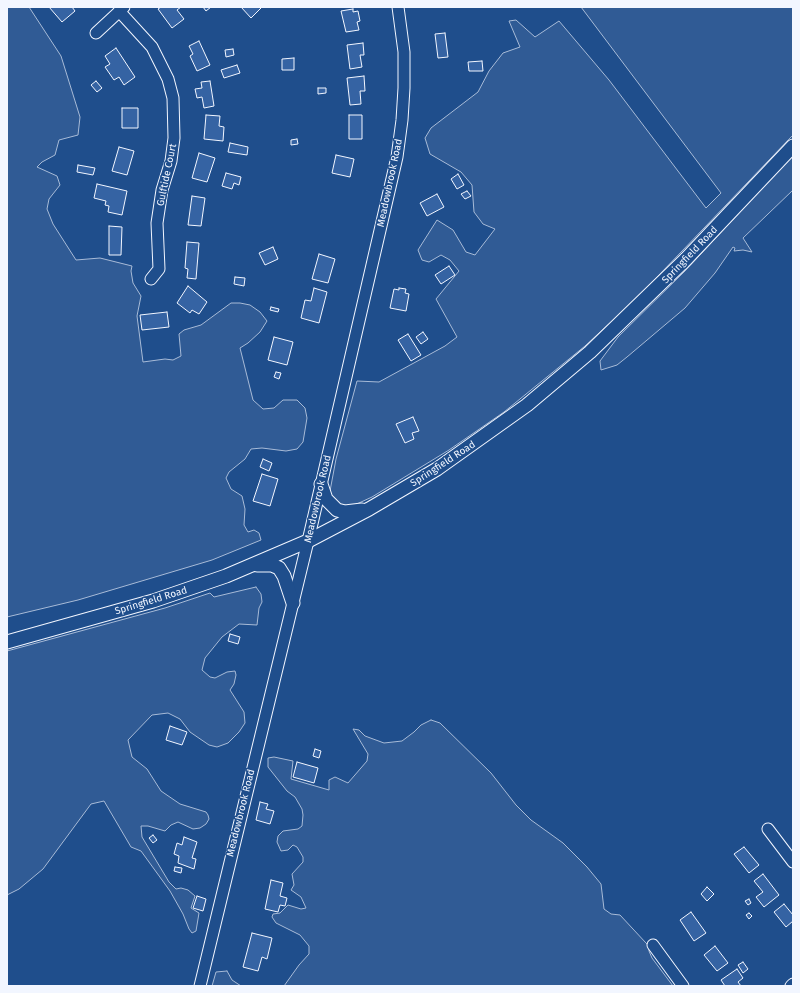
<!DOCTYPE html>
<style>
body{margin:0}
#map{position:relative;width:800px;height:993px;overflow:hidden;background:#1f4e8c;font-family:"Fira Sans",sans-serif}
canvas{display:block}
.frame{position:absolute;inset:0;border:8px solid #f2f6ff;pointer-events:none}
</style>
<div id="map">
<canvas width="800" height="993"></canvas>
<div class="frame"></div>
</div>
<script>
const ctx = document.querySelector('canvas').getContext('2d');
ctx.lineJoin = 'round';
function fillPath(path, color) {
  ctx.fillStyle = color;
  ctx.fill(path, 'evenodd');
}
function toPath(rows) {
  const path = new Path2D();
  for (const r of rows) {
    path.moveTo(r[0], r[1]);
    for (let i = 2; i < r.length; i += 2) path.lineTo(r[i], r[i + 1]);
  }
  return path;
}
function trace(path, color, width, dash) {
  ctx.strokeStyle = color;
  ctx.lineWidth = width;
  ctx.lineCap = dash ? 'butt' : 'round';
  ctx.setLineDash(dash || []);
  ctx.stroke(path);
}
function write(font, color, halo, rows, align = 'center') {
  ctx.font = font + ' "Fira Sans",sans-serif';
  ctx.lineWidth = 3;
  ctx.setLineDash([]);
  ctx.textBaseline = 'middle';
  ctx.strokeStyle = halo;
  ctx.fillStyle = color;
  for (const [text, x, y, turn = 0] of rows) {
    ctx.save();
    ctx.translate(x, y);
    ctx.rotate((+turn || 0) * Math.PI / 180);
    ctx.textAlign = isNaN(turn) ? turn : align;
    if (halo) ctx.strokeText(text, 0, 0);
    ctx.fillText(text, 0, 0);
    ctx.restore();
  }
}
const green = toPath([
 [7,7,29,7,61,56,80,117,78,135,59,140,55,155,42,162,37,167,57,176,60,185,49,199,47,209,53,224,76,260,100,258,132,266,131,271,133,283,141,296,137,316,143,362,165,359,173,360,181,356,179,334,184,330,201,325,231,303,240,303,250,305,260,312,267,321,260,332,248,343,240,348,253,400,263,409,274,408,283,400,297,400,305,408,307,418,303,442,297,449,286,451,262,448,251,449,245,459,229,472,226,478,231,489,242,496,245,509,244,525,248,532,254,530,259,533,261,540,212,560,78,600,7,617,7,7],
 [581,7,793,7,793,135,637,298,585,346,504,412,449,450,372,497,348,508,338,506,332,499,330,491,336,459,357,381,379,382,445,346,457,337,436,299,459,271,450,260,441,255,429,262,422,260,418,250,437,220,453,230,466,252,475,255,495,229,483,224,474,212,472,185,461,172,430,154,425,138,431,128,478,92,489,71,503,53,520,47,509,21,516,20,535,37,559,21,609,80,706,208,721,193,581,7],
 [793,155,793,190,743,238,752,252,743,250,734,251,735,248,733,247,715,273,685,308,627,357,617,365,601,370,600,361,618,337,685,271,793,155],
 [256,587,261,594,262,602,259,608,257,625,239,624,222,637,205,658,202,670,210,677,215,678,227,672,235,671,236,675,234,684,230,690,244,712,245,723,239,732,228,743,217,747,209,745,190,732,180,719,168,713,152,715,128,740,132,757,147,769,161,791,180,804,206,812,208,815,209,819,206,824,200,828,193,829,178,822,171,825,165,831,148,826,141,826,142,837,169,882,176,889,181,888,188,890,195,896,191,908,199,913,196,931,192,933,189,929,183,914,170,891,141,851,131,847,104,801,91,804,43,869,19,889,7,895,7,651,165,608,210,593,214,597,256,587],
 [431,720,440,723,491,773,516,805,531,820,563,843,587,867,601,884,604,909,611,914,620,915,646,943,649,946,649,951,652,958,673,986,284,986,299,965,309,954,309,946,300,935,276,923,272,917,273,914,280,913,288,905,301,909,306,908,301,897,291,890,294,885,292,874,303,862,303,857,297,847,293,845,288,850,281,851,277,842,278,836,283,831,298,829,302,826,303,815,302,809,295,797,287,791,268,767,268,758,274,757,293,761,291,779,329,790,329,780,335,777,348,783,367,761,368,754,353,729,359,730,365,736,384,743,402,741,414,732,421,725,431,720],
 [227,971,232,980,241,986,212,986,216,972,227,971]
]);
const building = toPath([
 [49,7,72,7,75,11,62,22,49,7],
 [161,7,181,7,177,10,184,19,172,28,158,9,161,7],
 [203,7,211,7,206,11,203,7],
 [241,7,260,7,261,8,251,18,241,7],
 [353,9,353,12,358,11,360,21,357,22,359,30,346,32,341,11,353,9],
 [445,33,448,57,438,58,435,34,445,33],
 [199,41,210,65,197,71,190,56,193,54,189,46,199,41],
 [363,43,364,55,360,55,362,67,350,69,347,45,363,43],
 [116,48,135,77,124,85,119,77,114,80,105,67,110,64,105,56,116,48],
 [233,49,234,55,226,57,225,50,233,49],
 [294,58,294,70,282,70,282,59,294,58],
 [482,61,483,71,469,71,468,62,482,61],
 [237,65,240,73,224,78,221,70,237,65],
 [364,76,365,91,360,91,361,104,350,105,347,78,364,76],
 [96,81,102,88,97,92,91,85,96,81],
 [210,81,214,106,204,108,202,97,197,98,195,89,202,88,201,82,210,81],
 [318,88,326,88,326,93,318,94,318,88],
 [122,108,138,108,138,128,122,128,122,108],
 [206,115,220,116,219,126,224,127,223,141,204,139,206,115],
 [349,115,362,115,362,139,349,139,349,115],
 [297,139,298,144,291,145,291,140,297,139],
 [230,143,248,147,247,155,228,152,230,143],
 [119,147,134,151,127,175,112,171,119,147],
 [199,153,215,158,207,182,192,178,199,153],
 [336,155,354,159,350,177,332,173,336,155],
 [78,165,95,168,93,175,77,172,78,165],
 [226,173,241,177,239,185,234,183,232,189,222,186,226,173],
 [458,174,464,185,457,189,451,179,458,174],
 [97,184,127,191,122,215,108,212,109,206,105,205,106,201,94,198,97,184],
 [467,191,471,196,465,199,461,194,467,191],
 [437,194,444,207,427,216,420,203,437,194],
 [192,196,205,198,201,226,188,225,192,196],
 [109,226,122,227,121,255,109,255,109,226],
 [187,242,199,243,196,279,187,278,188,269,185,268,187,242],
 [273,247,278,259,265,265,259,253,273,247],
 [319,254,335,259,328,283,312,279,319,254],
 [449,266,455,275,441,284,435,275,449,266],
 [235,277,245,278,244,286,234,284,235,277],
 [188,286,207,302,199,314,192,310,190,313,177,303,188,286],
 [314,288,327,292,319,323,301,318,305,300,311,301,314,288],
 [399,288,406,289,405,293,409,294,406,311,390,308,394,289,399,290,399,288],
 [271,307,279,309,278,312,270,310,271,307],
 [167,312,169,327,142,330,140,315,167,312],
 [423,332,428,339,421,344,416,337,423,332],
 [408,334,421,355,411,361,398,340,408,334],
 [274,337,293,342,287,365,268,360,274,337],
 [276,372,281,373,279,379,274,377,276,372],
 [413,417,419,431,412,433,414,439,405,443,396,424,413,417],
 [263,459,272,463,269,471,260,467,263,459],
 [262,474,278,479,270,506,253,501,262,474],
 [230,634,240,637,238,644,228,641,230,634],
 [170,726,187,732,182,745,166,740,170,726],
 [315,749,321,751,319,758,313,756,315,749],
 [297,762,318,768,314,783,293,777,297,762],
 [260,802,268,804,266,809,274,811,270,824,256,820,260,802],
 [153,835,157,840,153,843,149,838,153,835],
 [184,837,197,842,192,858,196,859,194,869,178,863,179,856,174,854,177,843,182,845,184,837],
 [744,847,759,865,749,873,734,854,744,847],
 [175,867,182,868,181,873,174,871,175,867],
 [763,874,779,895,764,907,756,897,763,892,754,881,763,874],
 [271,880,283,883,280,896,287,898,285,906,280,905,278,912,265,909,271,880],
 [707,887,714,894,707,901,701,894,707,887],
 [197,896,206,899,203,911,193,908,197,896],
 [749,899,751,903,748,905,745,901,749,899],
 [784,904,793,915,793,921,786,927,774,912,784,904],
 [691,912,706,933,694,941,680,920,691,912],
 [749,913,752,916,749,919,746,915,749,913],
 [252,933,272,938,267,959,262,957,258,971,243,967,252,933],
 [715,946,728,963,717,971,704,955,715,946],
 [743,962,748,969,743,973,738,965,743,962],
 [737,969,743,978,738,982,741,986,725,986,721,980,737,969]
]);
const minor = toPath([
 [119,11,152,47,168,79,173,98,174,138,171,161,162,190,157,223,159,269,151,279],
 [96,33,124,7],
 [768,829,793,862],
 [653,945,683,986],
 [200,986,308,541,397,157,402,120,404,88,404,52,398,7],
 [791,986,793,984]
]);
const major = toPath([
 [321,484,326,499,337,510,345,512,362,510],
 [257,565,272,565,279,568,284,576,293,603],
 [7,642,153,601,226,576,308,541,369,509,437,469,527,405,590,352,686,259,793,146]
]);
const streetNames = [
 ["Gulftide Court",167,175,-78],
 ["Meadowbrook Road",390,183,-78],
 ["Springfield Road",690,255,-46],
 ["Springfield Road",443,464,-33],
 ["Meadowbrook Road",318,499,-77],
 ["Springfield Road",151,601,-17],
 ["Meadowbrook Road",241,813,-76]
];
fillPath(green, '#305b95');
trace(green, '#a8bbd7', 1);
fillPath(building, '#3563a3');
trace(building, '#f2f6ff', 1);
trace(minor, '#f2f6ff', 13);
trace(major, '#f2f6ff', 15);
trace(minor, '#1f4e8c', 11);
trace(major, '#1f4e8c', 13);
write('10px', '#f2f6ff', '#1f4e8c', streetNames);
</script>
